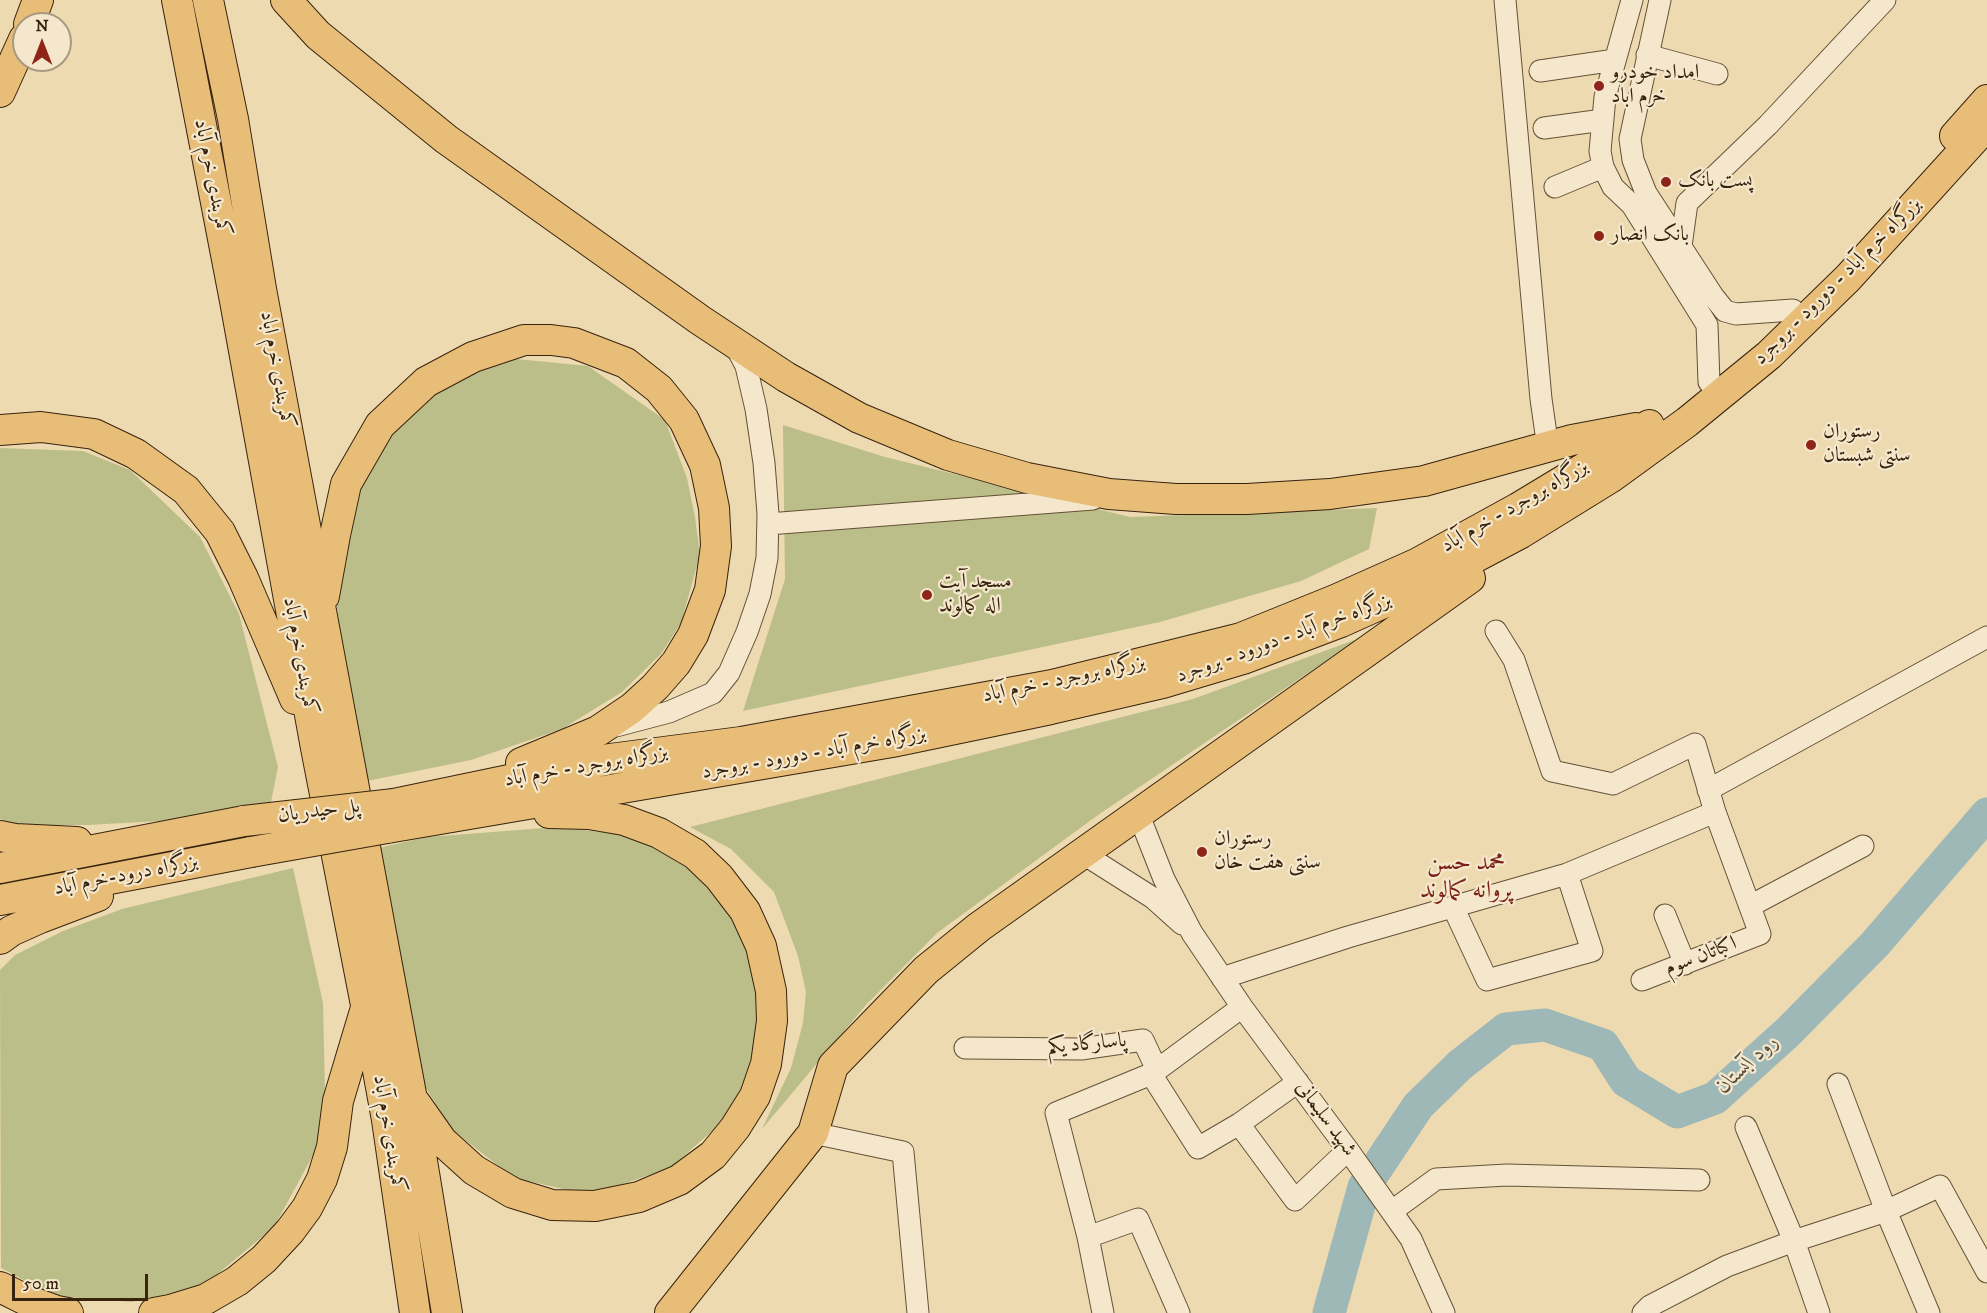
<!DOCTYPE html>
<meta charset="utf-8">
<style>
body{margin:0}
#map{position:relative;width:1987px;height:1313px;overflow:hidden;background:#eedab1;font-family:"IM FELL DW Pica",serif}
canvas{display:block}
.north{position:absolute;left:12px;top:12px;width:60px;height:60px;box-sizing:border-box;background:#f4e7cc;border:2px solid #a89980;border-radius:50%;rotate:0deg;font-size:16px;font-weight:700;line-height:24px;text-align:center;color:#37230e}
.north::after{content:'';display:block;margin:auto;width:21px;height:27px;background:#8f2418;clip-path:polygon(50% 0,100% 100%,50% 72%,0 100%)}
.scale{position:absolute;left:12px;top:1274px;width:136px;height:27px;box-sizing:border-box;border:3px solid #37230e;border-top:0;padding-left:8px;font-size:18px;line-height:21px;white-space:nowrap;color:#37230e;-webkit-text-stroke:4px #f4e7cc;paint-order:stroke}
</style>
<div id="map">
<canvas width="1987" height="1313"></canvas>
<div class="north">N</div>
<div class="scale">50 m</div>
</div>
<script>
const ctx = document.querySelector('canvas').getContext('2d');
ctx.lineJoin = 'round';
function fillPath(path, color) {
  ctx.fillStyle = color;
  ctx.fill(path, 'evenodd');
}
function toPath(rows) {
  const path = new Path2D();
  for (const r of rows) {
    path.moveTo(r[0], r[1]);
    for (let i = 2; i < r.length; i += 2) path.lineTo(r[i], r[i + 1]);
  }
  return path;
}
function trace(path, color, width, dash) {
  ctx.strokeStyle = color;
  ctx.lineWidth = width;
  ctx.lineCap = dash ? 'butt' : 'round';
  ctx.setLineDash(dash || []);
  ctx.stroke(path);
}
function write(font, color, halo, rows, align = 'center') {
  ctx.font = font + ' "IM FELL DW Pica",Amiri,serif';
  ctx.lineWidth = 4.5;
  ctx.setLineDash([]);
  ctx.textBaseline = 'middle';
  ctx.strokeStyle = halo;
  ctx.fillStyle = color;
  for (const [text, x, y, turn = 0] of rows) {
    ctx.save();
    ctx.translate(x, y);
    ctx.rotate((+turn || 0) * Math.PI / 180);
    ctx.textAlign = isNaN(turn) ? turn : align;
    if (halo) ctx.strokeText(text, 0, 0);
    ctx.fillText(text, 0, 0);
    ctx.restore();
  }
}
const green = toPath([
 [506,358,588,366,665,420,687,478,695,517,700,555,681,623,661,654,622,692,562,729,471,760,367,781,347,692,334,581,352,489,396,420,450,380],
 [783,425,885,457,1130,517,1377,508,1369,549,1301,581,1160,622,743,711,785,579],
 [0,448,83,451,130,470,200,537,239,614,278,767,270,807,162,821,87,825,17,825,0,819],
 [1360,638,1098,815,937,933,866,1005,762,1129,791,1068,803,1023,806,992,798,956,774,892,731,849,690,827,1193,699],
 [558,827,618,834,653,843,683,864,708,885,730,915,748,948,758,992,753,1064,727,1118,670,1168,591,1195,514,1178,451,1129,415,1070,369,850,427,837],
 [293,868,323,1003,325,1094,318,1146,274,1227,203,1286,132,1302,53,1296,1,1268,0,970,15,955,63,931,122,909]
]);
const river = toPath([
 [1329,1313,1364,1187,1418,1106,1460,1065,1506,1029,1545,1025,1603,1045,1626,1081,1677,1112,1715,1098,1788,1032,1875,944,1987,814]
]);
const minor = toPath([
 [1505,0,1541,399,1548,448],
 [1632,0,1605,97,1600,151,1603,167,1613,187,1632,205,1707,325,1709,382],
 [1660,0,1630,139,1633,160,1646,193,1713,296,1725,311,1736,314,1793,310],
 [1647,55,1717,74],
 [1540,71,1615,60],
 [1544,128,1603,120],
 [1555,187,1603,167],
 [1681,246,1687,203,1768,125,1885,0],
 [768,524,1093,499],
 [1496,631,1514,660,1552,771,1613,784,1695,744,1715,812,1760,934,1642,980],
 [616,726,669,712,713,693,729,673,747,632,760,594,767,558,768,514,764,463,756,409,746,366,735,345],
 [1708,790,1987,637],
 [1138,813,1164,879,1192,933,1242,1007,1348,1150,1411,1239,1444,1313],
 [1082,853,1153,898,1182,924],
 [1750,906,1863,846],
 [1453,907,1487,980,1592,951,1567,874],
 [1665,915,1685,964],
 [1222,978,1348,937,1567,874,1715,812],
 [965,1048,1081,1049,1143,1040,1157,1070,1242,1007],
 [1151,1074,1198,1148,1239,1124,1295,1200,1348,1150],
 [1838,1084,1886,1211,1929,1313],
 [1239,1124,1298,1082],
 [1746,1127,1794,1241,1819,1313],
 [813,1133,903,1152,918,1313],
 [1392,1211,1436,1179,1507,1175,1699,1180],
 [1088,1237,1138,1219,1179,1313],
 [1103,1313,1088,1237,1056,1113,1151,1074,1157,1070],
 [1643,1313,1650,1306,1727,1266,1794,1241,1886,1211,1940,1186,1987,1272]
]);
const highway = toPath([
 [177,0,235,301,316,748,366,1005,387,1120,415,1313],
 [208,0,233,119,261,289,411,1094,447,1313],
 [286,0,318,35,446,139,700,320,786,377,859,418,948,455,1027,478,1109,494,1176,499,1247,499,1330,494,1424,481,1572,440,1636,428],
 [29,24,38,0],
 [0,92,24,39],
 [1955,136,1987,100],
 [0,430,41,427,94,434,136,454,186,490,220,532,243,578,295,699],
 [324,596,335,535,346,484,380,425,426,382,473,357,524,340,551,340,574,343,626,363,659,389,684,420,705,465,714,508,716,546,710,590,693,635,676,663,655,687,632,708,598,731,521,763],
 [394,804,610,759,741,742,1052,685,1241,638,1335,600,1418,563,1518,508,1604,456,1649,425],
 [387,828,892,742,1051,709,1163,683,1243,659,1341,622,1419,587,1521,533,1610,478,1687,422,1769,355,1848,278,1987,125],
 [0,836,15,839,77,842],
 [0,868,244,821],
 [0,900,251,852],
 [0,939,11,931,40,918,98,896],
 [416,1104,442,1141,474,1170,513,1193,552,1205,595,1206,639,1197,679,1180,713,1155,735,1128,755,1096,766,1064,772,1021,771,991,761,946,745,911,719,877,695,854,659,833,624,820,589,814,549,813],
 [0,1287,24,1299,57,1311,68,1313],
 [154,1313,170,1310,206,1299,237,1281,264,1259,290,1231,307,1208,322,1179,332,1147,338,1101,365,1011],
 [670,1313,813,1133,833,1066,926,970,979,927,1470,578]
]);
const highwayBridge = toPath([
 [244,821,394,804],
 [251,852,387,828]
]);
const markers = [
 [1599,86,6,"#8f2418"],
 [1666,182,6,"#8f2418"],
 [1599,236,6,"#8f2418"],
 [1811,445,6,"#8f2418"],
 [927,595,6,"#8f2418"],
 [1202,852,6,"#8f2418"]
];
const poiNames = [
 ["امداد خودرو",1611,74],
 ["خرم اباد",1611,98],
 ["پست بانک",1678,182],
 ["بانک انصار",1611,236],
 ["رستوران",1823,433],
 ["سنتی شبستان",1823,457],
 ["مسجد آیت",939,583],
 ["اله کمالوند",939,607],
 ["رستوران",1214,840],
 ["سنتی هفت خان",1214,864]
];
const streetNames = [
 ["کمربندی خرم آباد",211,178,79],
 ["بزرگراه خرم آباد - دورود - بروجرد",1838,282,-45],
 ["کمربندی خرم اباد",276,370,80],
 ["بزرگراه بروجرد - خرم آباد",1515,507,-30],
 ["بزرگراه خرم آباد - دورود - بروجرد",1284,639,-20],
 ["کمربندی خرم آباد",299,656,80],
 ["بزرگراه بروجرد - خرم آباد",1064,680,-12],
 ["بزرگراه خرم آباد - دورود - بروجرد",814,754,-10],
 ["بزرگراه بروجرد - خرم آباد",586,767,-10],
 ["پل حیدریان",319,812,-7],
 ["بزرگراه درود-خرم آباد",126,876,-11],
 ["اکباتان سوم",1701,957,-21],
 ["پاسارگاد یکم",1087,1045,-5],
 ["شهید سلیمانی",1325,1119,54],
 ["کمربندی خرم آباد",388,1134,81]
];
const waterNames = [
 ["رود آبستان",1748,1065,-43]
];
const quarterNames = [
 ["محمد حسن",1466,864],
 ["پروانه کمالوند",1466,892]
];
fillPath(green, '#bbbe89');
trace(river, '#9db8b6', 33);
trace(minor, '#655137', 23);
trace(highway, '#37230e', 32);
trace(minor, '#f4e7cc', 21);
trace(highway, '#e7bd78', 30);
trace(highwayBridge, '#37230e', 32, []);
trace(highwayBridge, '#e7bd78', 30);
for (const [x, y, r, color] of markers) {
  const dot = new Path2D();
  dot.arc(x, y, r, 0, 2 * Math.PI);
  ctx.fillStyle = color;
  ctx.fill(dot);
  trace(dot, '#f4e7cc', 2);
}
write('21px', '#37230e', '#f4e7cc', poiNames, 'left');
write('21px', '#37230e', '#f4e7cc', streetNames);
write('italic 22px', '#565040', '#f4e7cc', waterNames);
write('24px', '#7a1f14', '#f4e7cc', quarterNames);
</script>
